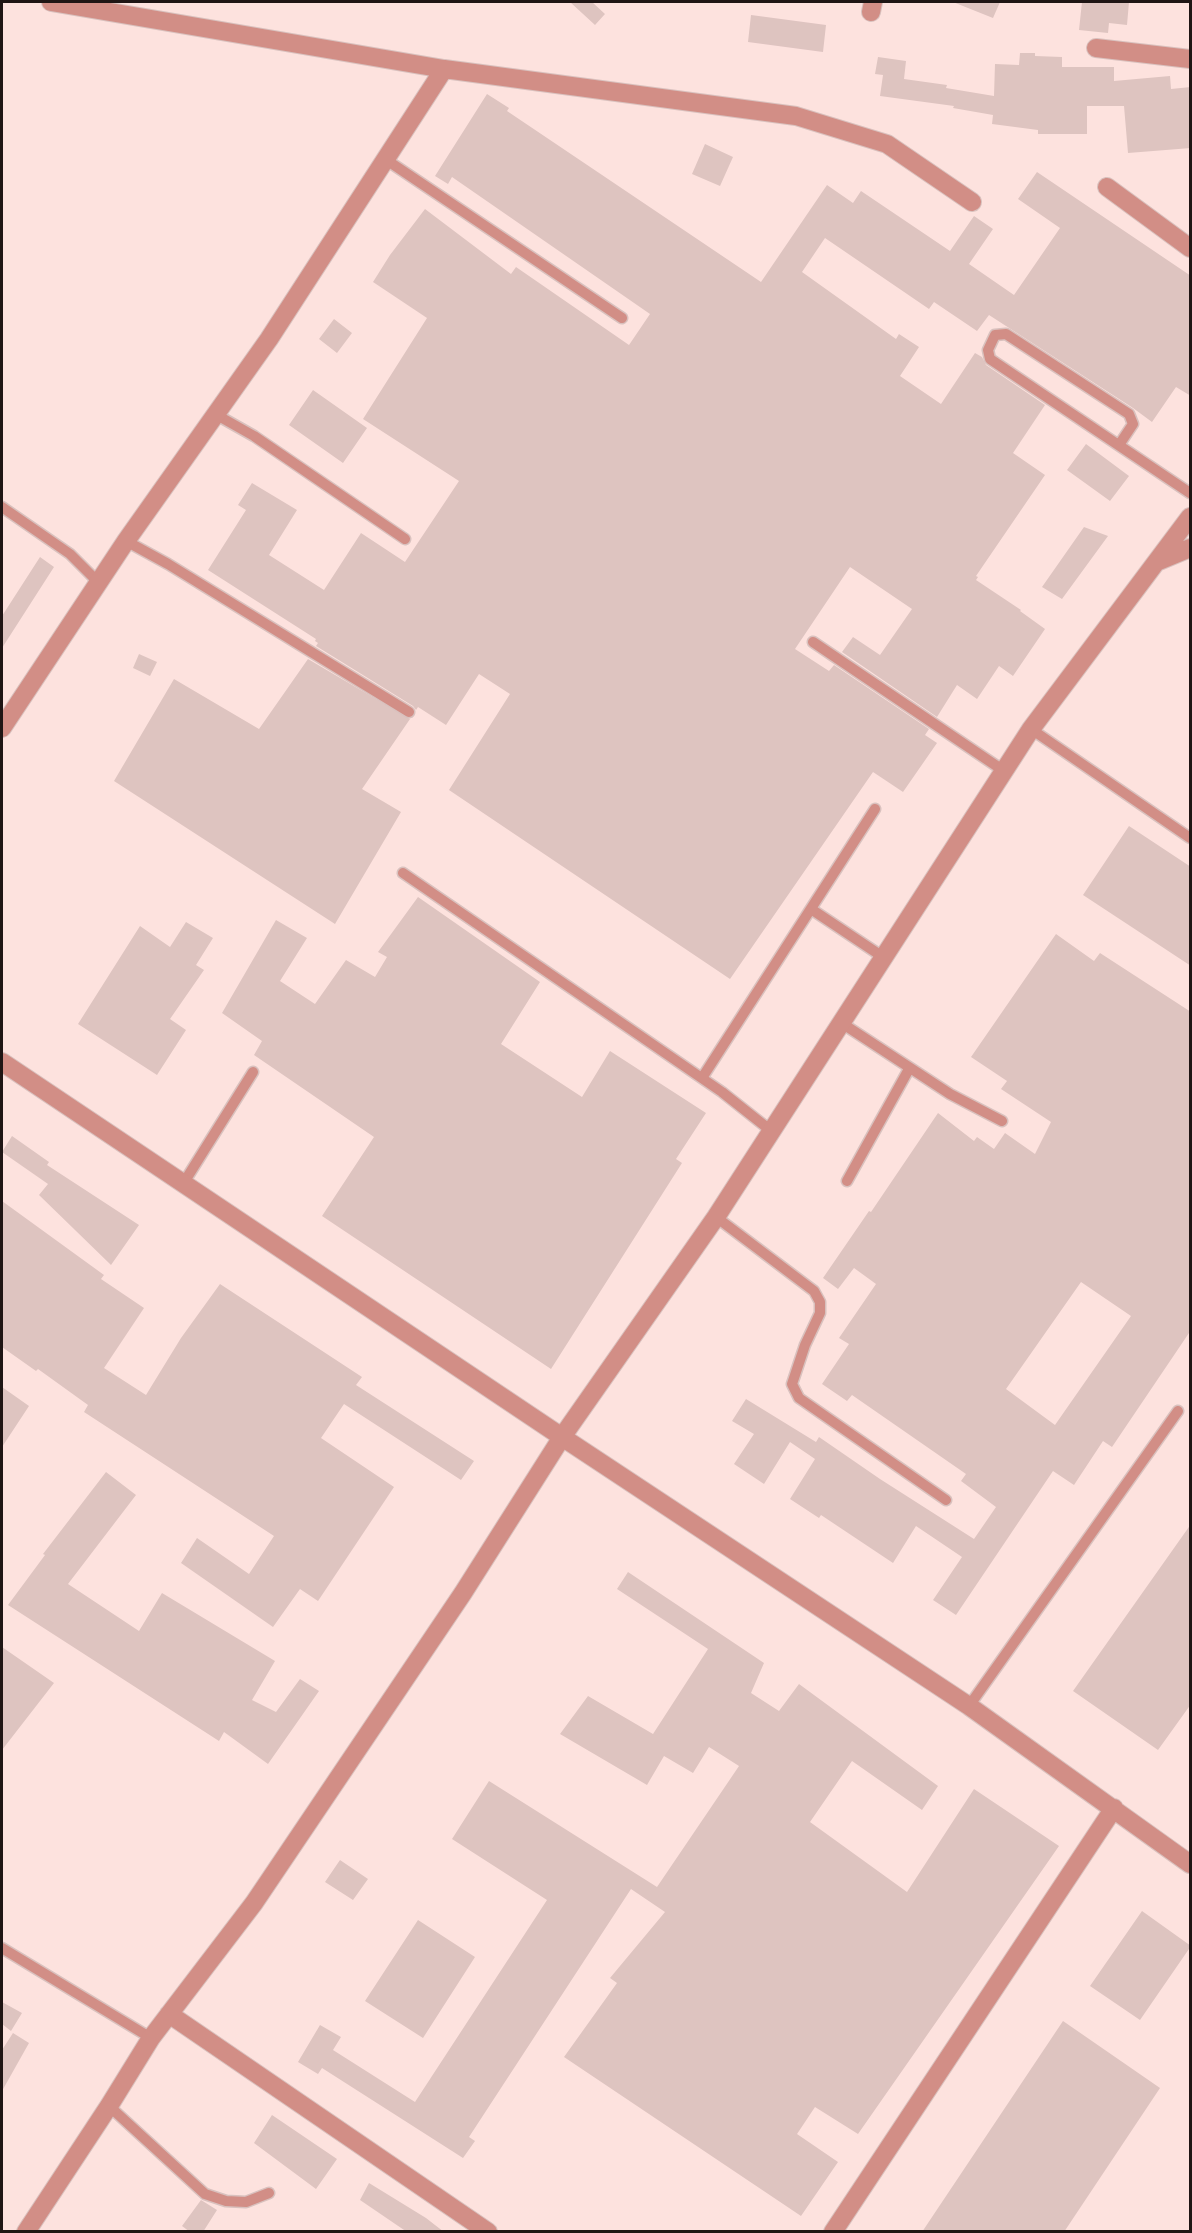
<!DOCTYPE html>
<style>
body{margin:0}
#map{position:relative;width:1192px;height:2233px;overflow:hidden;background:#fde2de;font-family:"IBM Plex Serif",serif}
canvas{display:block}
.frame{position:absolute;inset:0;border:3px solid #1f1514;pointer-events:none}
</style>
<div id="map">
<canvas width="1192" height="2233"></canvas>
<div class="frame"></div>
</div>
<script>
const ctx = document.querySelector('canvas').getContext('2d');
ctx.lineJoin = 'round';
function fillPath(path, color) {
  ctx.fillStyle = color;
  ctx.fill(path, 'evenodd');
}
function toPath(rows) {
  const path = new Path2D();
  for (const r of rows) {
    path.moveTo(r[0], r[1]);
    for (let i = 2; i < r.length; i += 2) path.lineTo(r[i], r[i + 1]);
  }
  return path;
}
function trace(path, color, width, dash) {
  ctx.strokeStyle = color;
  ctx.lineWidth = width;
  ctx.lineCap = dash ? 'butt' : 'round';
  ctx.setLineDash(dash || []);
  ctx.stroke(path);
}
const building = toPath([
 [570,2,592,2,605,14,595,25],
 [953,2,1000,2,993,18],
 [1082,2,1129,2,1127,25,1109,23,1108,33,1079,30],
 [751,15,826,25,823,52,748,42],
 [1020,53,1035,53,1035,56,1062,57,1062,67,1114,67,1114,81,1170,76,1171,89,1191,87,1191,148,1128,153,1124,106,1087,106,1087,134,1038,134,1038,130,992,124,993,115,953,108,954,106,880,96,883,75,875,74,878,57,906,61,904,79,947,85,946,88,994,96,995,64,1019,65],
 [487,94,509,108,507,111,761,282,827,185,853,203,861,191,950,251,974,216,993,229,969,264,1014,295,1060,228,1018,199,1037,172,1191,276,1191,396,1176,387,1152,422,1133,408,989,315,977,331,934,302,929,309,825,238,802,272,896,339,899,334,919,347,900,376,941,404,975,353,982,357,986,365,1045,405,1013,453,1045,475,976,576,978,577,976,580,1021,610,1020,611,1045,629,1013,676,999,666,977,699,957,685,937,717,842,652,853,637,880,655,912,609,850,567,795,649,829,671,834,665,929,729,925,735,937,743,903,792,873,772,730,979,449,790,510,694,479,674,446,725,418,707,416,710,413,706,316,646,318,643,315,641,316,639,208,570,246,510,238,505,252,483,297,510,269,555,324,590,361,533,405,562,459,481,363,419,427,318,373,282,390,255,425,209,511,274,516,267,629,345,650,314,452,177,448,184,435,176],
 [705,144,733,157,720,186,692,174],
 [334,319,352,333,337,353,319,339],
 [313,390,367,428,343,463,289,425],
 [1086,444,1129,476,1110,501,1067,470],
 [1084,527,1108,536,1062,599,1042,587],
 [40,557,54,567,2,648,2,616],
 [139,654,157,662,150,676,133,668],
 [308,659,410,719,362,789,401,812,335,924,114,781,174,679,259,729],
 [1129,826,1191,867,1191,966,1083,895],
 [418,897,540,982,501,1044,582,1097,610,1051,706,1113,676,1159,682,1163,551,1369,322,1216,374,1137,254,1055,262,1041,222,1013,276,920,307,938,280,981,315,1004,346,960,375,977,387,957,378,952],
 [186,922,213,938,196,965,204,970,170,1019,186,1030,157,1075,78,1024,140,926,170,947],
 [1056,934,1094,961,1100,953,1191,1012,1191,1330,1112,1447,1103,1441,1074,1485,1053,1471,956,1615,933,1600,962,1557,916,1526,893,1563,821,1515,819,1518,790,1499,815,1459,790,1442,764,1484,734,1464,754,1434,732,1421,746,1399,816,1442,819,1437,880,1479,974,1539,996,1507,961,1481,966,1474,852,1395,847,1401,822,1384,849,1344,839,1338,876,1284,854,1268,838,1289,823,1278,869,1211,871,1212,938,1113,974,1141,977,1137,994,1149,1005,1133,1035,1154,1051,1122,1001,1089,1007,1081,971,1057],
 [1081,1282,1131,1316,1055,1425,1006,1389],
 [12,1136,49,1162,47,1165,139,1225,111,1265,39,1195,48,1184,2,1152],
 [2,1201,104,1275,101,1279,144,1308,104,1368,146,1395,181,1338,220,1284,362,1377,356,1385,474,1461,461,1480,344,1404,321,1438,394,1487,318,1601,300,1589,273,1627,181,1563,197,1538,249,1574,274,1536,84,1412,88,1405,38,1369,36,1371,2,1347],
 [2,1387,29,1406,2,1447],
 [106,1472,136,1495,68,1584,139,1631,162,1593,275,1661,252,1700,276,1712,300,1679,319,1691,268,1764,224,1732,219,1741,8,1605,45,1555,43,1554],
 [1191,1524,1191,1704,1158,1750,1073,1691],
 [628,1572,764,1663,751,1693,779,1711,799,1684,938,1786,922,1810,852,1761,810,1822,907,1892,974,1789,1059,1846,858,2134,815,2107,797,2134,838,2162,801,2216,564,2057,617,1983,610,1978,665,1912,631,1889,469,2137,475,2141,463,2158,322,2068,318,2074,298,2062,320,2025,341,2037,333,2050,415,2102,547,1900,452,1839,489,1781,657,1887,739,1766,709,1747,693,1773,664,1756,647,1785,560,1734,588,1696,653,1734,708,1649,617,1589],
 [2,1647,54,1683,2,1750],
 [340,1860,368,1879,353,1900,325,1882],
 [1142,1911,1191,1946,1140,2020,1090,1986],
 [418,1920,475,1957,423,2038,365,2001],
 [2,2002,22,2013,11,2031,2,2024],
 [1063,2021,1160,2088,1064,2232,922,2232],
 [13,2033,29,2043,2,2091,2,2050],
 [272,2115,337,2159,316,2189,254,2143],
 [369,2183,426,2218,444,2232,407,2232,360,2200],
 [201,2200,217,2210,203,2232,190,2232,182,2226]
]);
const lane = toPath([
 [385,159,622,318],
 [215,414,254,436,405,539],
 [1119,445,1133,424,1129,414,1006,334,995,335,988,350,990,359,1190,493],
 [2,507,70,554,98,582],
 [126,541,168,564,409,712],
 [813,642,1004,771],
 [1031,729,1190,838],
 [403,873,722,1092,770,1130],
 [811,909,883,957],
 [840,1022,950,1094,1002,1121],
 [702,1078,875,809],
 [847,1181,909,1069],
 [183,1184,253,1072],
 [716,1217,814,1291,820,1302,820,1313,805,1345,792,1384,799,1398,946,1500],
 [969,1706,1178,1411],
 [2,1948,151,2038],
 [109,2106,205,2194,226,2201,246,2202,269,2193]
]);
const street = toPath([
 [51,2,444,69,796,116,887,144,972,202],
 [871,12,873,2],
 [1096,48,1190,59],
 [1107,187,1190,248],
 [1159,561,1190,548],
 [2,728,126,541,269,339,444,69],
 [2,1062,562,1437,969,1706,1190,1864],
 [169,2014,488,2232],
 [26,2232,109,2106,151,2038,254,1903,463,1593,562,1437,716,1217,1031,729,1190,517],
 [833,2232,1114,1808]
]);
fillPath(building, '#dec4c0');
trace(lane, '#d9c1be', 13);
trace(street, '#d9c1be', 20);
trace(lane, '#d28e86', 10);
trace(street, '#d28e86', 18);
</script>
